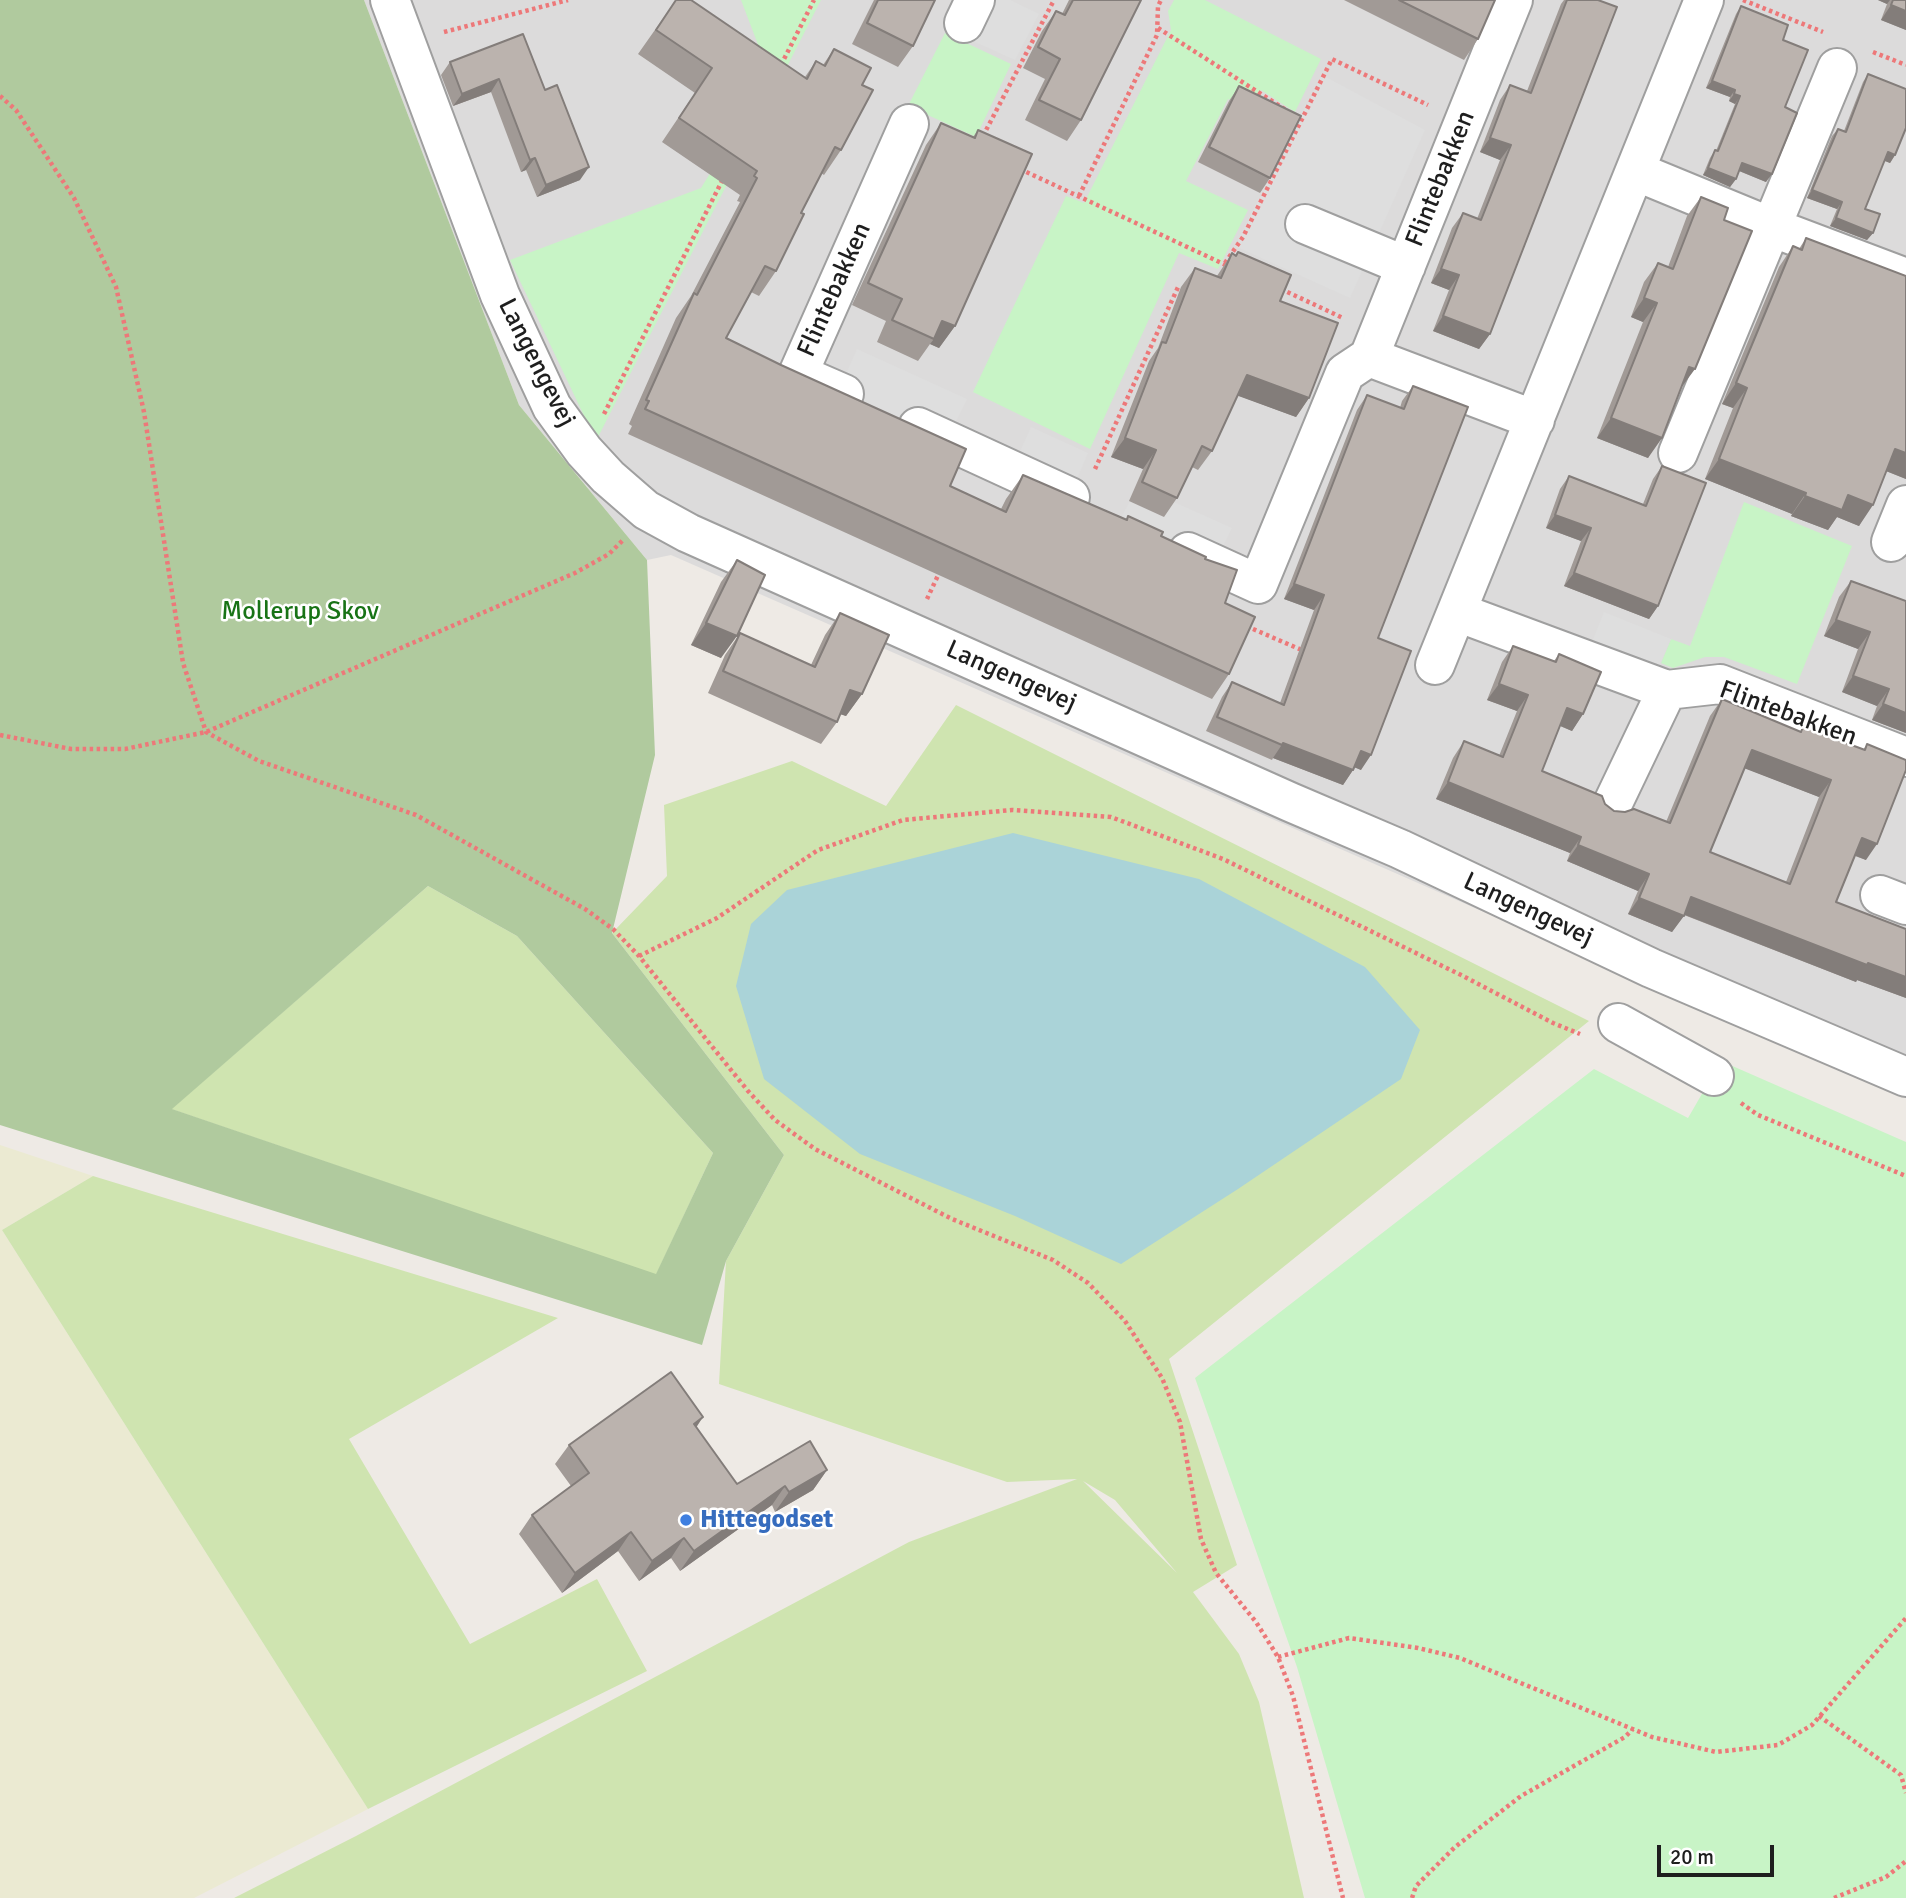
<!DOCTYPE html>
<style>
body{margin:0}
#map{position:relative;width:1906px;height:1898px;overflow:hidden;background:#eeeae5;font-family:Signika,sans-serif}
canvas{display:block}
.scale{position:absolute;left:1657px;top:1845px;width:117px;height:32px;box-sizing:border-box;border:4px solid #1e1e1e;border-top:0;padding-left:9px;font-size:21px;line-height:24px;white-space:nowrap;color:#1e1e1e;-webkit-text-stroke:5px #fff;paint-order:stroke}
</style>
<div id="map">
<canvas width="1906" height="1898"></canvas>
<div class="scale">20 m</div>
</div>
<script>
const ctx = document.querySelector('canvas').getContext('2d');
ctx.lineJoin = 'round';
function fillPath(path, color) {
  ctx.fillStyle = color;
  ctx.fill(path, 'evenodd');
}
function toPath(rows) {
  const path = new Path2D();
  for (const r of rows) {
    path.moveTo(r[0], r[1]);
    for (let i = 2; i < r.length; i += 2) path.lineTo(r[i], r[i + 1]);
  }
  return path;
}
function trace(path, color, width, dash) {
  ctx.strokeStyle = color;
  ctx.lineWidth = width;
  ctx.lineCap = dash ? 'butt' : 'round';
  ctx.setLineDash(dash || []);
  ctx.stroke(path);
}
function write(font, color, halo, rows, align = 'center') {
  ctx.font = font + ' Signika,sans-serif';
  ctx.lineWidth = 5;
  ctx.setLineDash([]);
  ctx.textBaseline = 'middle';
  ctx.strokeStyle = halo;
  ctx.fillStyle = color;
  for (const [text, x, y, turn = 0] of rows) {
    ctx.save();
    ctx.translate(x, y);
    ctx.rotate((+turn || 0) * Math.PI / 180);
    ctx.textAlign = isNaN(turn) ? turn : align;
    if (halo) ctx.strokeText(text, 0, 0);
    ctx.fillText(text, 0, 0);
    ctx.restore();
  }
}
const residential = toPath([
 [364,0,1906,0,1906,1094,1657,988,671,555,647,560,519,405]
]);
const farmland = toPath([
 [0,1145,93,1176,2,1230,368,1809,194,1898,0,1898]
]);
const grass = toPath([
 [956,705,1589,1021,1169,1359,1237,1565,1193,1592,1239,1654,1259,1702,1304,1898,234,1898,356,1836,909,1542,1077,1479,1007,1482,719,1384,726,1261,784,1155,612,933,667,876,664,805,792,761,886,806],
 [1083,1481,1115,1500,1177,1573,1176,1572],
 [428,886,517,936,713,1153,656,1275,171,1109],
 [93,1176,558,1318,349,1439,470,1644,597,1579,647,1671,368,1809,2,1230]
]);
const forest = toPath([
 [0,0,364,0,519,405,647,560,655,755,612,933,784,1155,726,1261,702,1345,0,1125],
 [428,886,517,936,713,1153,656,1274,172,1109]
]);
const park = toPath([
 [741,0,821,0,596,441,510,260,701,188,770,76],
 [1174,0,1205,0,1321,59,1295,112,1261,90,1250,109,1228,99,1186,181,1248,210,1218,269,1179,253,1090,449,973,392,1066,196,1084,203,1171,30,1168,11],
 [945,33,1011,64,976,137,908,106],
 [1744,502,1852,546,1797,684,1724,657,1705,657,1673,668,1661,663,1671,639,1690,646],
 [1721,1061,1906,1142,1906,1898,1365,1898,1297,1667,1195,1378,1594,1069,1688,1118]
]);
const parking = toPath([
 [967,0,1010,0,1039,14,1015,60,951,31],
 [1322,75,1425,130,1350,298,1235,246],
 [857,349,967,399,943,447,836,396],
 [1031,427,1088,453,1068,500,1009,476],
 [1138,486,1232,528,1213,567,1118,523],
 [1604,612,1671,639,1650,688,1584,662]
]);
const water = toPath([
 [1013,833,1199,879,1365,967,1420,1030,1401,1079,1238,1189,1121,1264,1015,1216,860,1154,764,1079,736,986,751,924,787,890]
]);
const path = toPath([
 [1743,0,1823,32],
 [1158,28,1286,110],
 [444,32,568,0],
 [1873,52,1906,65],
 [781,65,814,0],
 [0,96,16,110,74,198,116,287,144,412,183,663,206,732,259,761,416,815,585,909,613,929,639,956,748,1091,775,1120,815,1149,952,1219,1053,1260,1088,1283,1125,1321,1162,1378,1180,1422,1201,1539,1216,1573,1256,1622,1278,1657,1293,1696,1343,1898],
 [983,136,1054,0],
 [1020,169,1228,266],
 [1079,196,1157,35,1158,6,1161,0],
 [1225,263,1243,237,1332,59,1428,105],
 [1281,289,1343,318],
 [604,414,723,179],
 [1095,469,1179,285],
 [927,599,941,569],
 [1253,629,1304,651],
 [0,735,71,749,125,749,206,732,575,573,609,554,624,539],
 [639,956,717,918,818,850,903,820,1012,810,1111,817,1223,859,1463,976,1553,1023,1580,1034],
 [1741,1103,1758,1115,1906,1176],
 [1278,1657,1349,1638,1418,1648,1460,1658,1652,1737,1716,1752,1778,1745,1812,1725,1906,1618],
 [1819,1716,1901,1775,1906,1793],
 [1412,1898,1416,1886,1455,1847,1521,1796,1625,1737,1633,1729],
 [1834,1898,1886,1877,1906,1861]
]);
const minor = toPath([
 [390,0,500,295,552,407,584,451,608,477,646,510,688,533,1290,802,1400,849,1651,968,1906,1077],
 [964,23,975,0],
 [1635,171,1771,227,1906,278],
 [1305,224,1406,266],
 [1369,357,1535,420],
 [844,394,798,374,909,124],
 [918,427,1070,497],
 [1678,453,1837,68],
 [1891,542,1906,505],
 [1188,552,1258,584,1345,373,1369,357,1513,0],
 [1457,612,1667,690,1720,684,1906,757],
 [1435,665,1704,0],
 [1611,807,1667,690],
 [1880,895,1906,905],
 [1618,1023,1714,1076]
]);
const wall = toPath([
 [676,0,805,77,816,61,823,65,834,49,862,85,841,150,824,175,821,173,801,213,776,271,759,296,751,292,726,338,950,486,1001,509,1006,499,1023,475,1126,519,1128,516,1161,536,1205,559,1225,603,1229,674,1212,699,628,434,632,426,629,424,676,318,691,296,740,202,737,201,740,195,662,142,695,93,638,54],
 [874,0,935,0,913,46,898,67,852,44],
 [1069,0,1141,0,1081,120,1067,141,1025,120,1045,79,1023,68,1042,31,1056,11,1062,14],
 [1344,0,1495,0,1478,39,1464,60],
 [1564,0,1598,0,1490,334,1479,349,1433,331,1449,290,1431,283,1452,228,1463,213,1477,219,1500,160,1480,152,1500,100,1510,85,1527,91,1561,4],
 [1878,0,1906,0,1906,30,1881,20,1887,4],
 [1741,6,1783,40,1785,107,1766,182,1739,171,1736,179,1730,187,1703,175,1710,158,1715,150,1716,151,1735,104,1729,101,1730,97,1706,88,1736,14],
 [523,34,580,180,537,197,526,170,521,172,491,92,453,106,441,75,450,62],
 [1868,74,1895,155,1890,163,1884,160,1865,209,1873,233,1867,240,1830,226,1837,209,1807,198,1832,136,1838,129,1844,131,1863,82],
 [1239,86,1270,178,1260,193,1198,162,1229,101],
 [941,123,973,137,978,130,955,326,939,348,930,344,918,361,877,342,886,321,852,305,926,145],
 [1701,197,1724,220,1681,388,1648,458,1597,438,1643,322,1631,317,1644,282,1658,263,1668,267,1687,216],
 [1806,238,1906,276,1906,479,1886,471,1859,526,1837,517,1828,530,1791,516,1792,514,1705,479,1733,408,1722,404,1779,267,1793,246,1799,249],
 [1238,252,1280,301,1309,398,1296,417,1237,395,1212,451,1198,470,1192,467,1177,498,1164,517,1129,501,1143,469,1111,457,1149,361,1158,348,1181,287,1195,268,1217,276,1232,253,1236,255],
 [1413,386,1378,638,1361,770,1355,767,1343,785,1273,758,1272,760,1206,731,1222,697,1232,682,1280,703,1314,610,1284,599,1357,410,1367,395,1400,408,1402,401],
 [1662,466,1658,606,1649,619,1564,586,1581,541,1546,528,1560,489,1569,476,1643,504,1653,479],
 [737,560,721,658,691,645,721,582],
 [1851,581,1906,733,1872,720,1877,706,1842,692,1858,649,1824,636,1839,597],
 [840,613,862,694,846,716,840,714,837,722,821,744,708,693,725,655,740,633,811,665,825,635],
 [1513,646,1554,661,1559,654,1583,714,1572,731,1560,726,1542,771,1605,804,1614,811,1666,822,1710,716,1722,699,1800,732,1803,727,1863,750,1867,744,1866,860,1855,856,1836,902,1906,929,1906,998,1857,980,1856,982,1684,915,1672,932,1628,914,1638,891,1567,861,1570,853,1436,799,1453,758,1464,741,1499,756,1517,711,1487,700,1502,662],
 [1745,768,1819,797,1786,882,1710,852],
 [696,1427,737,1484,827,1470,813,1490,775,1512,772,1505,680,1571,671,1558,639,1581,618,1551,562,1593,519,1534,532,1515,571,1486,555,1464,569,1445]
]);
const shadedWall = toPath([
 [1878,0,1890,0,1887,4],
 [1891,5,1906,11,1906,30,1881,20],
 [499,79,491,92,453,106,462,94],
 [1712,81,1735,90,1730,97,1706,88],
 [1734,94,1740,96,1735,104,1729,101],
 [1490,138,1511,145,1500,160,1480,152],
 [1888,152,1895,155,1890,163,1882,160],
 [535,158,526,170,521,172,530,160],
 [1742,163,1772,174,1766,182,1737,170],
 [589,167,580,180,537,197,546,185],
 [1708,168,1736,179,1730,187,1703,175],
 [1812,190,1842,202,1837,209,1807,198],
 [1836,218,1873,233,1867,240,1830,226],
 [1441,269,1459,275,1449,290,1431,283],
 [1644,298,1657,303,1643,322,1631,317],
 [1443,316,1490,334,1479,349,1433,331],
 [942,321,955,326,939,348,930,344,934,339],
 [1689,367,1695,369,1681,388],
 [1247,375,1309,398,1296,417,1233,394],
 [1736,383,1747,388,1733,408,1722,404],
 [1611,418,1662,438,1648,458,1597,438],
 [1125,438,1156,450,1143,469,1111,457],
 [1895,449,1906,453,1906,479,1881,469],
 [1719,459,1806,493,1792,514,1705,479],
 [1848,495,1873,505,1859,526,1837,517,1828,530,1791,516,1805,496],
 [1555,515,1591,528,1581,541,1546,528],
 [1574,573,1658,606,1649,619,1564,586],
 [1294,584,1324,595,1314,610,1284,599],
 [1836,620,1870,632,1858,649,1824,636],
 [706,623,737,636,721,658,691,645],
 [1853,676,1889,689,1877,706,1842,692],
 [1499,684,1528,695,1517,711,1487,700],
 [850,690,862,694,846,716,834,712],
 [1883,704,1906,713,1906,733,1872,720],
 [1567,708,1583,714,1572,731,1556,724],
 [1283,743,1353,770,1343,785,1273,758],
 [1752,750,1831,780,1819,797,1741,767],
 [1361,751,1371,755,1361,770,1351,766],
 [1448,782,1581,837,1570,853,1436,799],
 [1862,838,1877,844,1866,860,1851,854],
 [1578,845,1649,874,1638,891,1567,861],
 [1691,897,1906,977,1906,998,1857,980,1856,982,1680,913],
 [1639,898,1684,916,1672,932,1628,914],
 [703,1417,690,1437,694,1424],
 [827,1470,813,1490,775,1512,789,1492],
 [785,1486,772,1505,680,1571,694,1551],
 [631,1532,618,1551,562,1593,575,1573],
 [684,1538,671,1558,639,1581,652,1561]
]);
const building = toPath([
 [676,0,691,0,807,79,816,61,825,66,834,49,871,68,862,85,873,90,841,150,835,147,801,213,804,214,776,271,765,266,726,338,781,365,966,449,950,486,1006,512,1023,475,1127,520,1128,516,1163,532,1161,536,1206,557,1205,559,1237,570,1225,603,1255,617,1229,674,645,409,649,401,646,400,694,293,697,295,757,178,754,176,757,171,679,118,712,68,656,30,676,0],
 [878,0,935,0,913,46,867,23,878,0],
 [1073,0,1141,0,1081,120,1039,100,1060,59,1038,47,1056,11,1065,15,1073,0],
 [1399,0,1495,0,1478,39,1399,0],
 [1567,0,1598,0,1617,7,1490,334,1443,316,1459,275,1441,269,1463,213,1481,220,1511,145,1490,138,1510,85,1531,93,1567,0],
 [1893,0,1906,0,1906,11,1891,5,1893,0],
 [1741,6,1788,25,1783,40,1808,50,1785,107,1797,113,1772,174,1742,163,1736,179,1708,168,1715,150,1718,151,1740,96,1734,94,1735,90,1712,81,1741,6],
 [523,34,545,90,557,85,589,167,546,185,535,158,530,160,499,79,462,94,450,62,523,34],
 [1868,74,1906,89,1906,128,1895,155,1888,152,1865,209,1880,214,1873,233,1836,218,1842,202,1812,190,1838,129,1846,132,1868,74],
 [1239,86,1301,116,1270,178,1209,147,1239,86],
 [941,123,975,138,978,130,1032,154,955,326,942,321,934,339,892,320,902,299,868,283,941,123],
 [1701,197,1728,208,1724,220,1752,231,1695,369,1689,367,1662,438,1611,418,1657,303,1644,298,1658,263,1673,269,1701,197],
 [1806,238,1906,276,1906,453,1895,449,1873,505,1848,495,1842,510,1805,496,1806,493,1719,459,1747,388,1736,383,1793,246,1802,250,1806,238],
 [1238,252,1291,275,1280,301,1338,323,1309,398,1247,375,1212,451,1202,446,1177,498,1142,482,1156,450,1125,438,1162,342,1166,343,1195,268,1221,278,1232,253,1236,256,1238,252],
 [1413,386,1468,407,1378,638,1411,651,1371,755,1361,751,1353,770,1283,743,1282,745,1217,717,1232,682,1284,705,1324,595,1294,584,1367,395,1404,409,1413,386],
 [1662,466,1706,483,1658,606,1574,573,1591,528,1555,515,1569,476,1646,506,1662,466],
 [737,560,765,575,737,636,706,623,737,560],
 [1851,581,1906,601,1906,713,1883,704,1889,689,1853,676,1870,632,1836,620,1851,581],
 [840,613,889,635,862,694,850,690,837,722,723,671,740,633,815,667,840,613],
 [1513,646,1556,662,1559,654,1601,672,1583,714,1567,708,1542,771,1602,796,1605,804,1614,811,1625,812,1634,809,1670,823,1722,699,1801,732,1803,727,1865,750,1867,744,1906,760,1906,770,1877,844,1862,838,1836,902,1906,929,1906,977,1868,963,1867,965,1691,897,1684,916,1639,898,1649,874,1578,845,1581,837,1448,782,1464,741,1503,757,1528,695,1499,684,1513,646],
 [1752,750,1831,780,1790,884,1710,852,1752,750],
 [671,1372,703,1417,694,1424,737,1484,810,1441,827,1470,789,1492,785,1486,694,1551,684,1538,652,1561,631,1532,575,1573,532,1515,589,1473,569,1445,671,1372]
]);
const markers = [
 [686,1520,7,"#3f7fe0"]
];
const streetNames = [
 ["Flintebakken",1441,179,-68],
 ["Flintebakken",835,290,-66],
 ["Langengevej",536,363,63],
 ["Langengevej",1011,677,24],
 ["Flintebakken",1788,714,20],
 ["Langengevej",1528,910,25]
];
const parkNames = [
 ["Mollerup Skov",300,612]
];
const shopNames = [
 ["Hittegodset",700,1520]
];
fillPath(residential, '#dcdbdb');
fillPath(farmland, '#ebead2');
fillPath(grass, '#cfe4b0');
fillPath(forest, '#b0ca9e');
fillPath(park, '#c8f4c6');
fillPath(parking, '#dedede');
fillPath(water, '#aad3d8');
trace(minor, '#9f9f9f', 42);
trace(path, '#ed7879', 4.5, [3.5, 3.5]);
trace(minor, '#fff', 38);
fillPath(wall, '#a19a96');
fillPath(shadedWall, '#837d7a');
fillPath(building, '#bbb3ae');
trace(building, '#837d7a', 2);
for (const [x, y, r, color] of markers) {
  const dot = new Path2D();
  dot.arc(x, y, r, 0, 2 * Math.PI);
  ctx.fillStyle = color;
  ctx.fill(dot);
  trace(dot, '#fff', 2.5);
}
write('26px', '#1e1e1e', '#fff', streetNames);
write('26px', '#187316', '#fff', parkNames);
write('bold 26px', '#366cbe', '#fff', shopNames, 'left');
</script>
